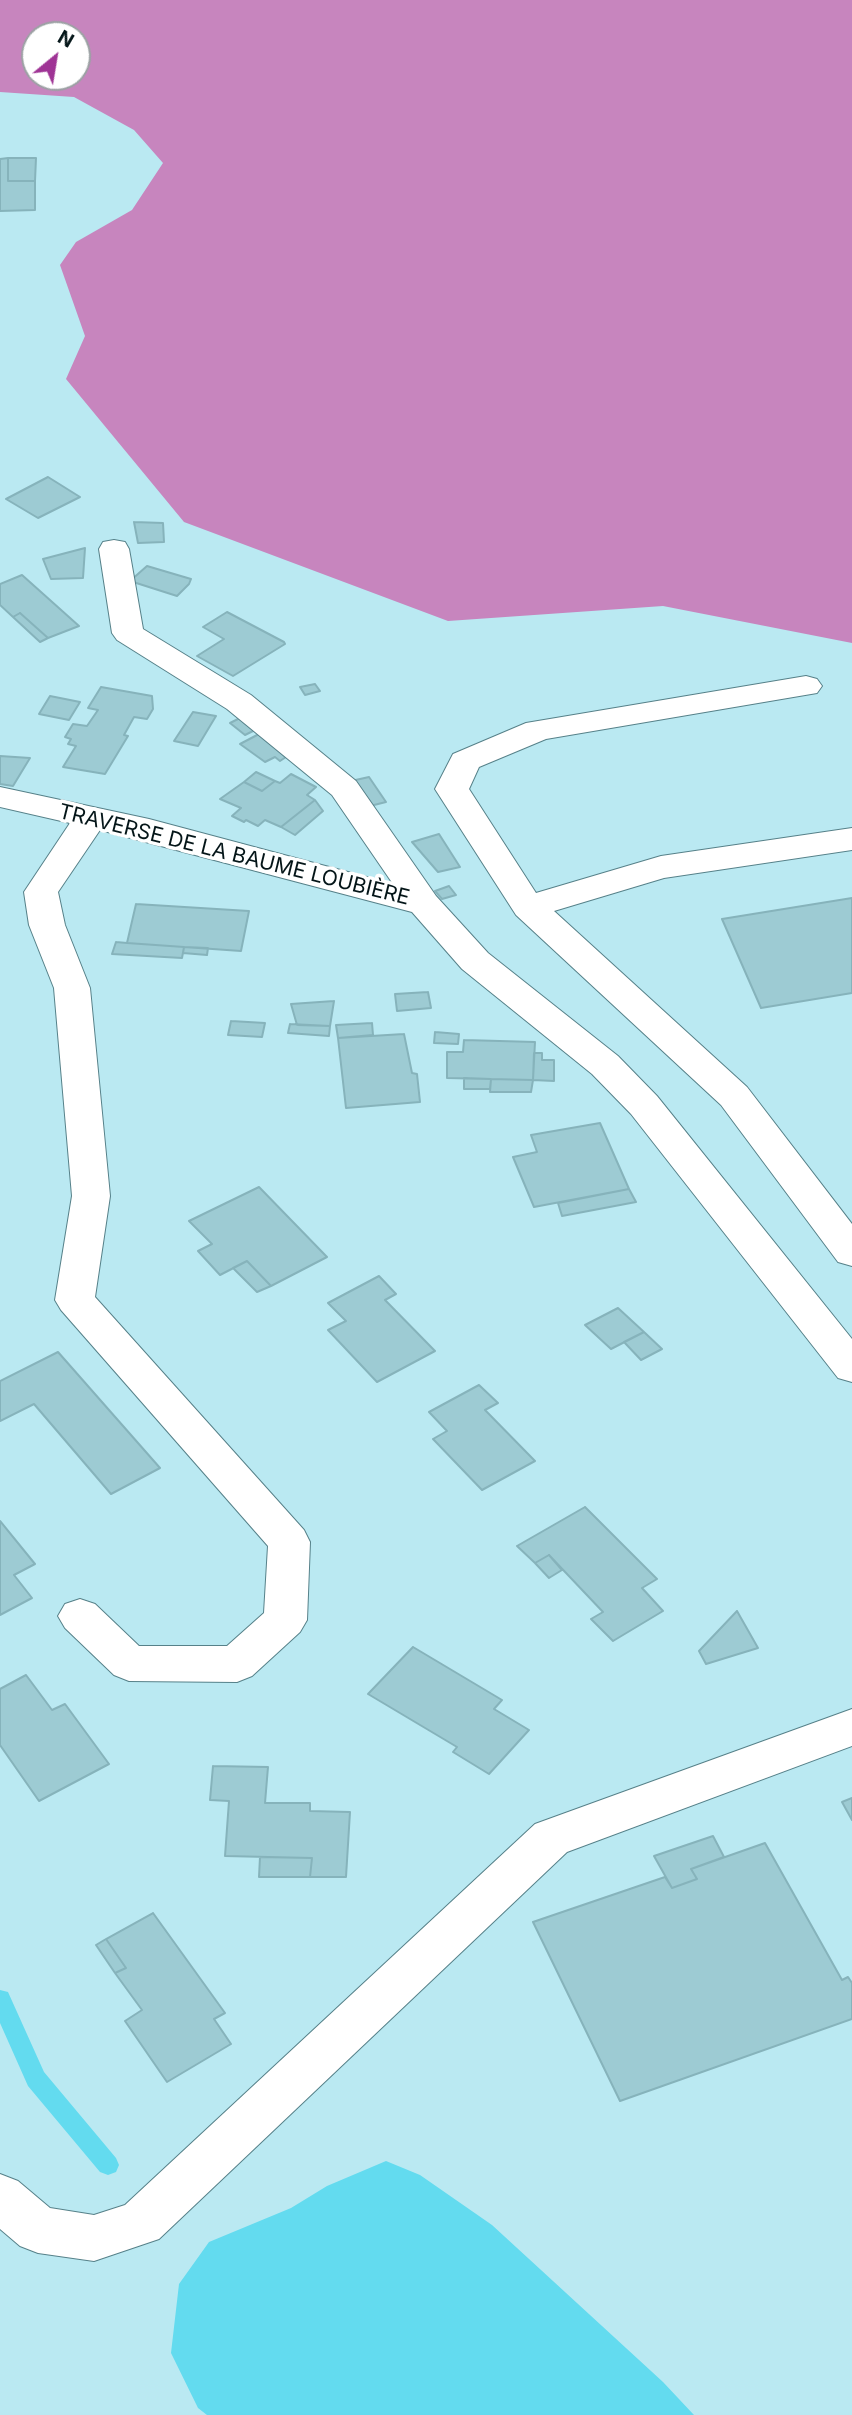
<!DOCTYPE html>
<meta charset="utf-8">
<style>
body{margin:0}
#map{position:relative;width:852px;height:2415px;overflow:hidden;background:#bae9f2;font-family:Inter,sans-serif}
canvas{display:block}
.north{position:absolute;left:21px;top:21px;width:70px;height:70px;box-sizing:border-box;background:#fff;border:2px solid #9ba1a3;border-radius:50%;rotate:30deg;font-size:19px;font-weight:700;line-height:28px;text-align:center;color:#041518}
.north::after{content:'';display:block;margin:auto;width:24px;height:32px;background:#9f3495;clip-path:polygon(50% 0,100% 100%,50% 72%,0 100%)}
</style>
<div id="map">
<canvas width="852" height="2415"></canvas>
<div class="north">N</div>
</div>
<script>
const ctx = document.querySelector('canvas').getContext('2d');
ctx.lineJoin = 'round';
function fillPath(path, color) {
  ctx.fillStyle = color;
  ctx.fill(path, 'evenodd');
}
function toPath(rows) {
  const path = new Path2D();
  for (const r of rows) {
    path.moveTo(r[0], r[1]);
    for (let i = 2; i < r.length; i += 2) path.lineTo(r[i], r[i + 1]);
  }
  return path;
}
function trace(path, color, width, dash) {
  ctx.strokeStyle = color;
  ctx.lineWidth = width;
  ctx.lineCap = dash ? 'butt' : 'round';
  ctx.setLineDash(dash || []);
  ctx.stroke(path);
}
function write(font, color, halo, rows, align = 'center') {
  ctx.font = font + ' Inter,sans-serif';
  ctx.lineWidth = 7;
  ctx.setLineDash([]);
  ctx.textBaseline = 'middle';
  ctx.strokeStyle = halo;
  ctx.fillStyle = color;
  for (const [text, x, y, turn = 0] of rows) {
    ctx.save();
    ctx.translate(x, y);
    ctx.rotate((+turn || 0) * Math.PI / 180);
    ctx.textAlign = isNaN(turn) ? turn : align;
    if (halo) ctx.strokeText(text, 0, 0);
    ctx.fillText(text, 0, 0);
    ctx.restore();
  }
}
const forest = toPath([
 [0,0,852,0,852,643,663,606,448,621,184,522,66,379,85,336,60,265,76,242,132,210,163,163,134,130,74,97,0,92],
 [35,35,77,35,77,77,35,77]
]);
const water = toPath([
 [386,2161,420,2175,492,2225,663,2382,694,2415,207,2415,198,2408,171,2353,179,2284,209,2242,291,2208,327,2186]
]);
const stream = toPath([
 [0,1990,8,1992,44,2072,116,2158,119,2165,116,2172,108,2175,100,2172,28,2086,0,2023,0,1990]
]);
const building = toPath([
 [8,158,8,181,35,181,35,210,0,211,0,159,8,158],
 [8,158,36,158,35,181,8,181,8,158],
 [48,477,80,497,38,518,6,499,48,477],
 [134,522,163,523,164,542,138,543,134,522],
 [85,548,83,578,51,579,43,559,85,548],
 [147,566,191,579,189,584,177,596,130,581,147,566],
 [22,575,79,626,48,638,20,613,13,617,0,605,0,584,22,575],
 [227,612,284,642,285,644,233,676,197,656,224,639,203,627,227,612],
 [20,613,48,638,40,642,13,617,20,613],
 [315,684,320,691,305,695,300,687,315,684],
 [101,687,152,696,153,709,147,719,134,717,124,735,128,736,105,774,63,767,76,746,68,744,71,739,65,737,73,724,87,726,98,710,88,708,101,687],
 [50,696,80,702,69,720,39,714,50,696],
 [193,712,216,716,198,746,174,741,193,712],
 [240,718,255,730,245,735,230,723,240,718],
 [259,734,286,757,280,761,275,757,265,762,240,744,259,734],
 [0,756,30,758,13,786,0,784,0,756],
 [256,772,275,781,262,791,244,782,256,772],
 [291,774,316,787,307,795,315,800,281,827,265,820,258,826,246,820,244,822,232,816,241,808,220,799,244,782,262,791,275,781,280,783,291,774],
 [369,777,386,802,370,806,351,781,369,777],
 [315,800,323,811,295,835,281,827,315,800],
 [439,834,460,867,438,872,412,842,439,834],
 [449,886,456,895,442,899,435,891,449,886],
 [852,898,852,993,761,1008,722,919,852,898],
 [136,904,249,911,241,951,127,943,136,904],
 [116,942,127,943,184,947,182,958,112,954,116,942],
 [184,947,208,948,207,955,183,953,184,947],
 [428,992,431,1008,397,1011,395,994,428,992],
 [334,1001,330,1026,297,1025,291,1004,334,1001],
 [231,1021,265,1023,262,1037,228,1035,231,1021],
 [372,1023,373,1035,338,1038,336,1025,372,1023],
 [290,1024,330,1026,329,1036,288,1033,290,1024],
 [435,1032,459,1034,458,1044,434,1043,435,1032],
 [404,1034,412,1073,417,1074,420,1102,346,1108,338,1038,404,1034],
 [464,1040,535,1042,533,1080,447,1078,447,1052,463,1052,464,1040],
 [534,1053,542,1053,542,1060,554,1060,554,1081,533,1080,534,1053],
 [464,1078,491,1079,490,1089,464,1089,464,1078],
 [491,1079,533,1080,531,1092,490,1092,491,1079],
 [600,1123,629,1189,534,1207,513,1157,537,1152,531,1135,600,1123],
 [259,1187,327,1257,271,1286,247,1261,220,1275,198,1251,212,1244,189,1221,259,1187],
 [629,1189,636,1202,562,1216,558,1203,629,1189],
 [247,1261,271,1286,257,1292,233,1268,247,1261],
 [379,1276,396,1294,385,1300,435,1351,377,1382,328,1330,346,1321,328,1303,379,1276],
 [618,1308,644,1332,611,1349,585,1325,618,1308],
 [644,1332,662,1349,641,1360,624,1342,644,1332],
 [58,1352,160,1468,111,1494,34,1404,0,1421,0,1381,58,1352],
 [479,1385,498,1403,485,1410,535,1461,482,1490,433,1439,447,1431,429,1412,479,1385],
 [585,1507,657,1579,642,1588,663,1611,613,1641,591,1619,603,1612,549,1555,535,1563,517,1546,585,1507],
 [0,1521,35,1564,14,1575,32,1598,0,1615,0,1521],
 [549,1555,562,1570,549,1578,535,1563,549,1555],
 [737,1611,758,1648,706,1664,699,1651,737,1611],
 [413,1647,502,1700,494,1709,529,1730,489,1774,453,1752,457,1747,368,1694,413,1647],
 [26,1675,52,1710,65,1704,109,1764,39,1801,0,1745,0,1689,26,1675],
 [213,1766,268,1767,265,1803,310,1803,310,1811,350,1812,346,1877,310,1877,312,1858,225,1856,229,1801,210,1800,213,1766],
 [852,1798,852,1820,842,1802,852,1798],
 [713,1836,724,1857,691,1869,697,1879,672,1888,654,1856,713,1836],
 [765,1843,842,1980,848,1977,852,1983,852,2019,620,2101,533,1922,665,1877,672,1888,697,1879,691,1869,765,1843],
 [260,1857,312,1858,310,1877,259,1877,260,1857],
 [153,1913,225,2013,214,2019,231,2044,167,2082,125,2021,142,2010,115,1973,126,1968,106,1939,153,1913],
 [106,1939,126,1968,115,1973,96,1945,106,1939]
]);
const minor = toPath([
 [114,540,125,542,129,549,143,629,251,695,356,781,436,896,488,953,618,1056,657,1096,852,1339,852,1382,838,1378,631,1114,592,1074,462,969,412,912,100,830,58,892,65,925,90,988,110,1196,95,1297,304,1530,310,1542,307,1620,300,1632,252,1676,237,1682,129,1681,114,1675,65,1628,58,1616,65,1604,80,1599,95,1604,139,1646,227,1646,264,1613,268,1546,61,1310,55,1300,72,1196,54,988,29,925,24,892,70,823,0,807,0,787,149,819,393,884,332,795,227,709,117,640,112,633,99,549,103,542,114,540],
 [806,676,817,679,822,686,817,693,546,739,479,767,469,789,536,893,661,856,852,828,852,850,664,878,554,911,747,1087,852,1224,852,1266,838,1262,721,1105,516,915,435,789,453,754,526,723,806,676],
 [852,1709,852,1746,567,1852,159,2239,94,2261,38,2253,20,2246,0,2229,0,2174,18,2181,50,2208,94,2215,125,2205,535,1824,852,1709]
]);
const streetNames = [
 ["TRAVERSE DE LA BAUME LOUBIÈRE",234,855,14]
];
fillPath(forest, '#c785be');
fillPath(water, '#63dbef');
fillPath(stream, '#63dbef');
fillPath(building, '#9dcbd3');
trace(building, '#86b3bb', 2);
trace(minor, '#568189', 2);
fillPath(minor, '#fff');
write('21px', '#041518', '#fff', streetNames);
</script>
